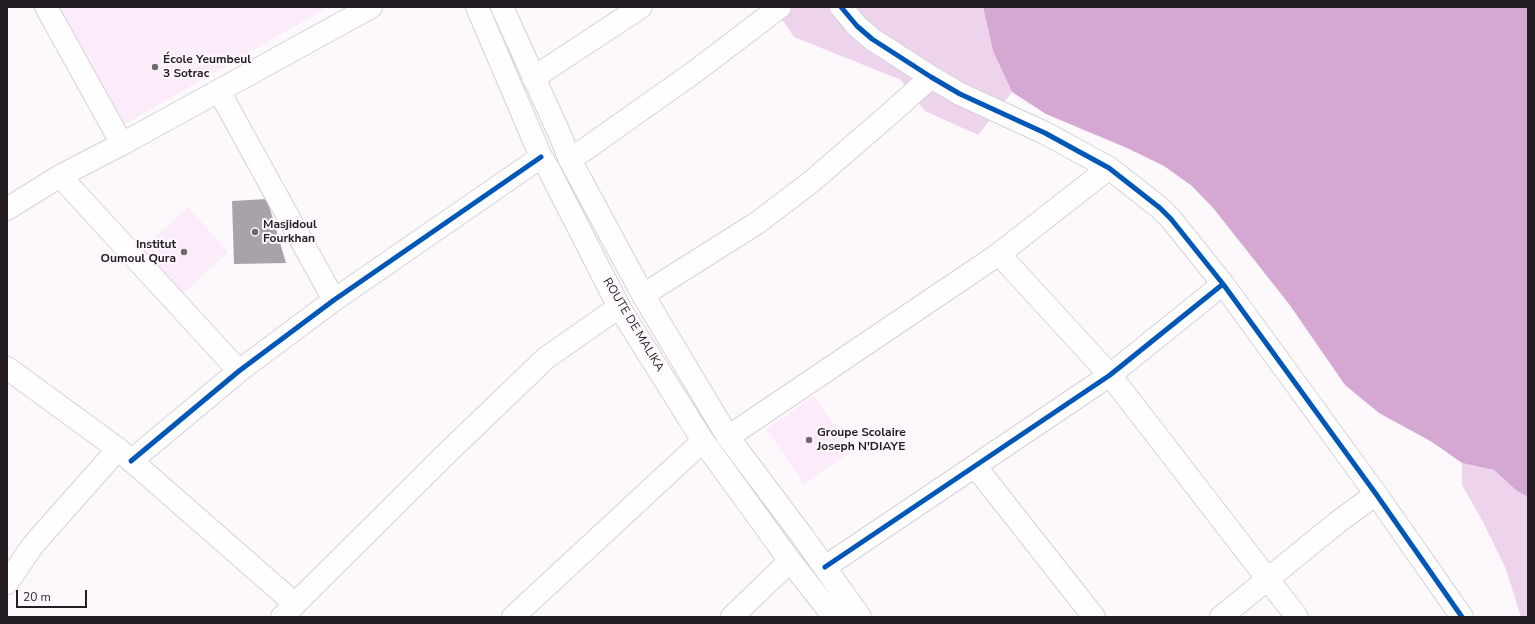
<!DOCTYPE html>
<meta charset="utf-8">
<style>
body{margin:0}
#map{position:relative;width:1535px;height:624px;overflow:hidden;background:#fdf8fc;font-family:"Nunito Sans",sans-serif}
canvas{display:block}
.frame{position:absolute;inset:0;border:8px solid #241d23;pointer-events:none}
.scale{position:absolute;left:16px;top:590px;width:71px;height:18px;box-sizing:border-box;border:2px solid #241d23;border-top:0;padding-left:5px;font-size:12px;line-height:14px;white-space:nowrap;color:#241d23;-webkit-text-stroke:3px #fef7fd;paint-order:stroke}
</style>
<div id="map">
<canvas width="1535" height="624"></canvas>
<div class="frame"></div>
<div class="scale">20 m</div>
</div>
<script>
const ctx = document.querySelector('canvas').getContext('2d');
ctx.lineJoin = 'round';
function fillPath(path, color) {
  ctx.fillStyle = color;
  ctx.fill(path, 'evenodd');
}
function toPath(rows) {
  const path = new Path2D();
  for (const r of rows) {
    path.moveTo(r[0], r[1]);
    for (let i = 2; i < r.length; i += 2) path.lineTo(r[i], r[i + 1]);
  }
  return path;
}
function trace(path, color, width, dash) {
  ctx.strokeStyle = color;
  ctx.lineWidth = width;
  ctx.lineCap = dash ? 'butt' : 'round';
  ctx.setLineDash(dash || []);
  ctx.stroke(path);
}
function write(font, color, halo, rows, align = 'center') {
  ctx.font = font + ' "Nunito Sans",sans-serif';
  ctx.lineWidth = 4;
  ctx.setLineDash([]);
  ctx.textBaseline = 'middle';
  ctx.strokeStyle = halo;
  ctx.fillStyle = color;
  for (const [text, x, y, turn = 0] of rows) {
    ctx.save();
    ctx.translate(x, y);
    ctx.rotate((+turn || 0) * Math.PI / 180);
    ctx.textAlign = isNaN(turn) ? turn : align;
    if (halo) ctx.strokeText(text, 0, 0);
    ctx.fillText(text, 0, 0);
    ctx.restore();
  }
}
const built = toPath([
 [52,7,328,7,120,127],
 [188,207,228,252,180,297,139,252],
 [814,396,852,451,804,484,766,429]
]);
const green = toPath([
 [773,7,983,7,993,51,1012,92,978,135,925,111,901,80,794,37],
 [1462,463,1494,470,1517,491,1528,497,1528,617,1521,617,1506,569,1483,522,1462,485]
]);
const water = toPath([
 [983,7,1528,7,1528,497,1517,491,1494,470,1462,463,1432,442,1379,413,1345,385,1289,304,1214,209,1192,186,1164,166,1127,148,1046,114,1012,92,993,51]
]);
const building = toPath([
 [267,199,286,263,234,264,232,201]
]);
const minor = toPath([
 [46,7,122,144],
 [841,7,857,26,872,39,931,77,960,94,1045,133,1109,168,1160,208,1171,219,1223,284,1376,494,1462,617],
 [533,78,641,7],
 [219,91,334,300],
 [570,160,693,73,780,7],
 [60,176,239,371],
 [7,209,60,176,122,144,371,7],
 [999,254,1110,375,1297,617],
 [643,295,757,223,811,182,892,112,931,77],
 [7,368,118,449,294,603],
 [728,437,999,254,1109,168],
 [131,461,239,371,334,300,541,157],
 [975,466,1094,617],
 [825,567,1110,375,1223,284],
 [7,583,33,545,118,449],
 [282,617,446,454,546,358,619,307],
 [513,617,703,441],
 [732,617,790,561],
 [1221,617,1338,522,1376,494]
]);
const secondary = toPath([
 [477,7,541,157,549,170,619,307,703,441,790,561,834,617],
 [502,7,560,135,570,160,643,295,728,437,803,537,860,617]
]);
const cycleway = toPath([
 [841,7,857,26,872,39,931,77,960,94,1045,133,1109,168,1160,208,1171,219,1223,284,1376,494,1462,617],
 [131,461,239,371,334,300,541,157],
 [825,567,1110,375,1223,284]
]);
const markers = [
 [155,67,4,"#706a6f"],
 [255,232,4,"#706a6f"],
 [184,252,4,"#706a6f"],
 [809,440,4,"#706a6f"]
];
const poiNames = [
 ["École Yeumbeul",163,60],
 ["3 Sotrac",163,74],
 ["Masjidoul",263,225],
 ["Fourkhan",263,239],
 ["Institut",176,245,"right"],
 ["Oumoul Qura",176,259,"right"],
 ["Groupe Scolaire",817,433],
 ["Joseph N'DIAYE",817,447]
];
const streetNames = [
 ["ROUTE DE MALIKA",633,325,59]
];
fillPath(built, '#fcecfb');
fillPath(green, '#edd4ec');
fillPath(water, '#d4a8d2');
fillPath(building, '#a8a3a8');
trace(minor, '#d6d2d6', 24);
trace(secondary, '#d6d2d6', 24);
trace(minor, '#fffeff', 22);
trace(secondary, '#fffeff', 22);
trace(cycleway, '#0057b8', 5);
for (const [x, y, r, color] of markers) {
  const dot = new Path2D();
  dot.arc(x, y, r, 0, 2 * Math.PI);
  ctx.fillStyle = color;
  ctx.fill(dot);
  trace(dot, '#fef7fd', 1.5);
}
write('bold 12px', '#241d23', '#fef7fd', poiNames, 'left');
write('12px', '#241d23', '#fef7fd', streetNames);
</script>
